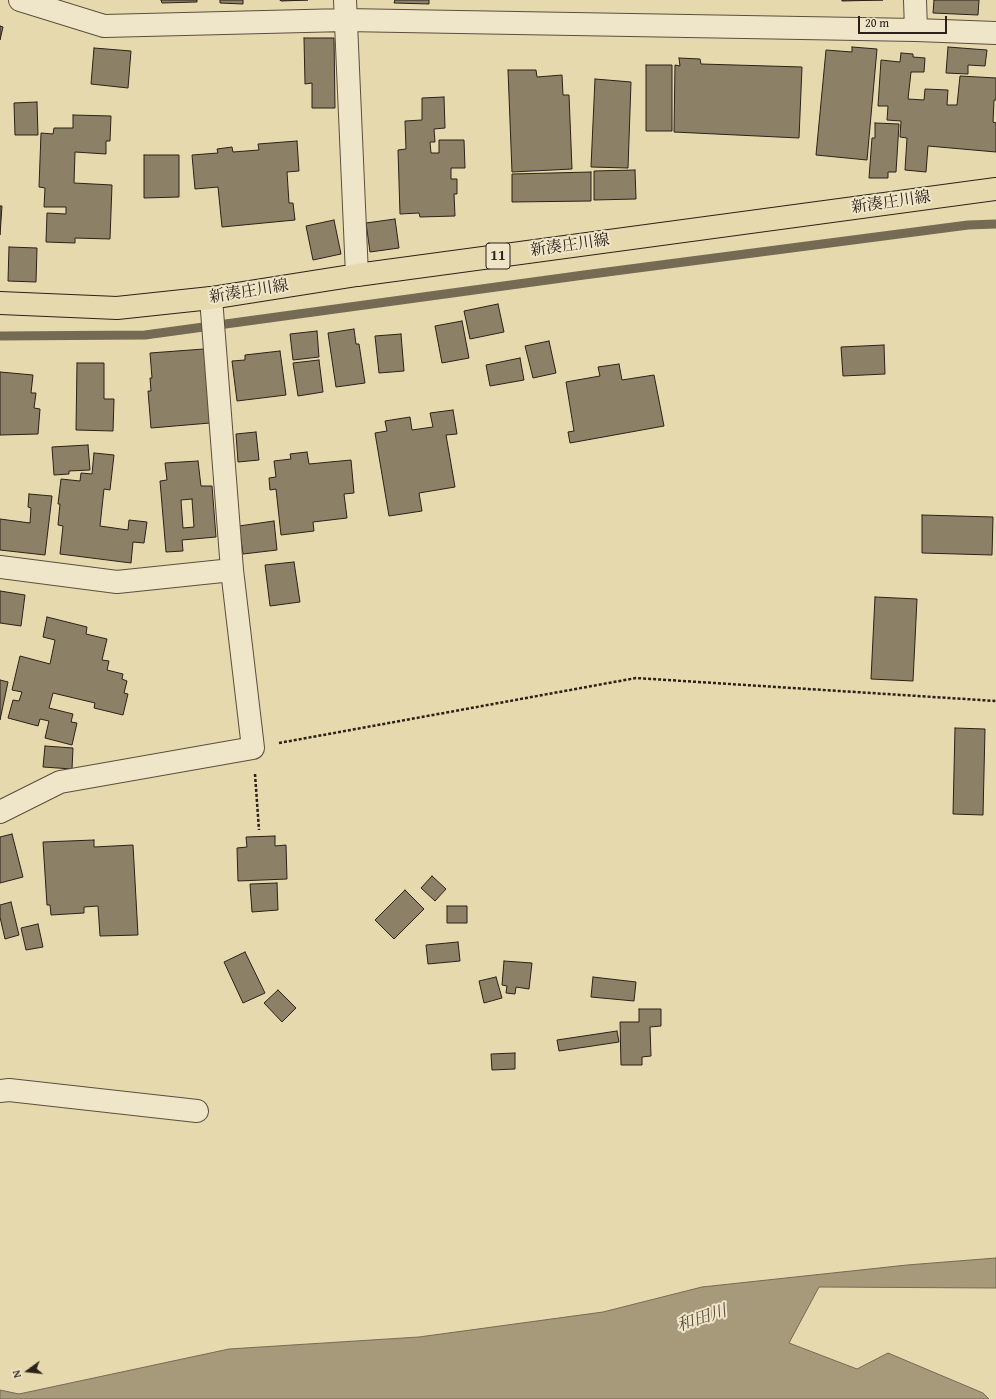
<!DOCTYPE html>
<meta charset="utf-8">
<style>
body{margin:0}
#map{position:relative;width:996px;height:1399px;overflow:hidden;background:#e6d9ad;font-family:"Gentium Book Plus",serif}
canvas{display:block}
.north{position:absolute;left:8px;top:1351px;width:40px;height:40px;-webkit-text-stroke:3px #efe6ca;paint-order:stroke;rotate:255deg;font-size:11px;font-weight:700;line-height:16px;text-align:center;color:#2b2119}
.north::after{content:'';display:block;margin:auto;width:14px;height:18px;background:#2b2119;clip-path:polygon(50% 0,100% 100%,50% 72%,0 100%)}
.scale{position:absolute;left:858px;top:16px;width:89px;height:18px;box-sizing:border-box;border:2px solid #2b2119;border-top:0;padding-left:5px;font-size:12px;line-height:14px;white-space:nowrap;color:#2b2119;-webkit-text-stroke:3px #efe6ca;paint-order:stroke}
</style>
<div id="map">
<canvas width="996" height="1399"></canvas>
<div class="north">N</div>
<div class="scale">20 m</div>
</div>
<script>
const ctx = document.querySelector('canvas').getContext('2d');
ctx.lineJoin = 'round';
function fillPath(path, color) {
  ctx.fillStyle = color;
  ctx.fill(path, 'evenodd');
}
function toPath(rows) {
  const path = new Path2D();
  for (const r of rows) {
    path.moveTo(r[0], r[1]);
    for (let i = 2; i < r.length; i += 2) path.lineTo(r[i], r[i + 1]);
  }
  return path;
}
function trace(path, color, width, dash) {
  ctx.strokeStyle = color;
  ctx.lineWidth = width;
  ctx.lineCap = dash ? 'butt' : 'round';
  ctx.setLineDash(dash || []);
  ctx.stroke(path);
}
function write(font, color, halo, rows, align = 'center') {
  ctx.font = font + ' "Gentium Book Plus","Noto Serif JP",serif';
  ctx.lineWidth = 4;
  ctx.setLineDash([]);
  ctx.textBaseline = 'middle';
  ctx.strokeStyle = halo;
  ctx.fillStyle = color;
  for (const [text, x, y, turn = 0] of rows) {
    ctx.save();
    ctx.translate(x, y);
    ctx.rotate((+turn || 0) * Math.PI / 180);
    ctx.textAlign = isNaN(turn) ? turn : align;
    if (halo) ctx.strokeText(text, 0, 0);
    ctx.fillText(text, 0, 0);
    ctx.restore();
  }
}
const water = toPath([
 [996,1258,996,1288,819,1287,789,1343,857,1369,888,1353,983,1393,989,1399,0,1399,0,1390,19,1394,229,1349,419,1337,603,1312,702,1287,907,1265,996,1258]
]);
const stream = toPath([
 [0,336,145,335,584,275,968,225,996,224]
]);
const building = toPath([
 [161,0,197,0,197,2,162,3,161,0],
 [220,0,243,0,243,4,220,3,220,0],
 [280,0,308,0,281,1,280,0],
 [395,0,429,0,429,4,394,3,395,0],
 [842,0,883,0,842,1,842,0],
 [934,0,979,0,978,15,933,13,934,0],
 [0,26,3,27,0,40,0,26],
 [304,38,334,38,335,108,312,108,312,83,305,84,304,38],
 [852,47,877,49,867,160,816,155,826,50,852,52,852,47],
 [948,47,987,50,985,66,968,65,968,74,946,73,948,47],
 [94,48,131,51,128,88,91,84,94,48],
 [901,53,913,54,913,57,925,58,924,72,911,72,908,99,924,100,925,89,948,90,947,105,957,105,960,76,996,78,996,100,994,100,993,122,996,123,996,152,928,146,926,172,905,170,907,138,900,137,901,121,887,120,888,106,878,106,881,60,900,62,901,53],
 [679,58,700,59,701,64,802,67,799,138,674,132,675,65,680,66,679,58],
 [646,65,672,65,672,131,646,131,646,65],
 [508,70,536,70,537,77,562,75,563,95,569,95,572,169,512,172,508,70],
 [595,79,631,82,628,168,591,167,595,79],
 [444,97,445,128,434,129,435,142,430,142,431,153,439,153,439,140,464,140,465,168,451,168,451,179,457,179,457,194,454,194,455,216,420,217,419,213,400,214,398,150,406,149,405,121,422,120,422,98,444,97],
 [37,102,38,135,15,135,14,103,37,102],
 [73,115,111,116,110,141,106,141,106,154,75,152,74,183,112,185,110,239,75,238,75,243,46,242,47,213,66,214,66,207,44,207,45,188,39,187,41,133,53,134,54,128,73,128,73,115],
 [875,123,899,124,896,172,888,172,888,178,869,178,872,138,875,138,875,123],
 [297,141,299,171,287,172,289,203,293,203,295,220,222,227,218,187,195,189,192,155,218,153,217,149,232,147,233,152,259,150,258,144,297,141],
 [144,155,179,155,179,197,144,198,144,155],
 [635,170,636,199,594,200,594,171,635,170],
 [591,172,591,201,512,202,512,174,591,172],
 [0,206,2,206,0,235,0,206],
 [395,219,399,248,370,252,366,223,395,219],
 [334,220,341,254,313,260,306,226,334,220],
 [9,247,37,248,36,282,8,281,9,247],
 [498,304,504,332,470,339,464,311,498,304],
 [462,321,469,358,442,363,435,326,462,321],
 [354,329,356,344,359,344,365,383,336,387,328,333,354,329],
 [317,331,319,357,293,360,290,334,317,331],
 [401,334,404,371,379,373,375,336,401,334],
 [549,341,556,373,533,378,525,346,549,341],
 [884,345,885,374,843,376,841,347,884,345],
 [204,349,210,423,151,428,148,391,151,391,150,378,152,378,150,353,204,349],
 [280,351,286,395,237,401,232,361,245,360,245,355,280,351],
 [520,358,524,380,490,386,486,365,520,358],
 [319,360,323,392,298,396,293,363,319,360],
 [77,363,104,363,104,399,114,399,113,431,76,430,77,363],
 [619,364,622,380,654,375,664,426,570,443,568,432,574,431,566,382,600,376,598,367,619,364],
 [0,372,33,375,31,393,36,393,34,408,40,409,38,434,0,435,0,372],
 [453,410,457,434,446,435,455,487,419,493,422,511,389,516,375,433,387,431,385,421,410,417,412,430,433,427,430,413,453,410],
 [256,432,259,460,238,462,236,434,256,432],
 [88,445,90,470,69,471,69,474,54,475,52,447,88,445],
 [307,452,309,464,351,460,354,493,344,494,347,518,313,522,314,531,281,535,276,489,270,490,269,478,276,477,274,461,291,459,290,454,307,452],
 [94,453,114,455,110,490,104,489,100,526,128,530,129,520,147,522,144,543,133,542,131,563,60,554,63,526,58,525,60,504,58,504,61,479,80,481,81,473,92,474,94,453],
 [198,461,201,486,212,486,216,537,182,540,183,551,166,552,160,481,167,480,165,463,198,461],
 [192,499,194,527,183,528,181,500,192,499],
 [29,494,52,496,45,555,0,550,0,519,30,523,31,508,28,507,29,494],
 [922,515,993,517,992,555,922,553,922,515],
 [274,521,277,550,243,554,239,526,274,521],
 [294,562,300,602,270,606,265,565,294,562],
 [0,591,25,595,21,626,0,623,0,591],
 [875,597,917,599,913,681,871,679,875,597],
 [47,617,87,627,86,634,107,639,102,660,109,661,107,670,123,674,122,679,127,681,124,693,128,694,123,715,94,708,95,703,53,693,49,708,73,714,71,722,77,723,72,745,45,738,49,721,40,719,38,726,8,718,13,700,19,701,22,692,12,690,20,656,50,664,55,640,43,637,47,617],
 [0,680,8,682,0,720,0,680],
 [955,728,985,729,983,815,953,814,955,728],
 [45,746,73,748,72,769,43,767,45,746],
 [12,834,23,877,0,883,0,837,12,834],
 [275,836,275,846,286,845,287,879,238,881,237,848,247,847,246,837,275,836],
 [94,840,94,847,133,845,138,935,100,936,98,906,84,907,84,913,51,915,50,905,47,905,43,842,94,840],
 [432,876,446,889,435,901,421,888,432,876],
 [277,883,278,910,252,912,250,884,277,883],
 [405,890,424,909,394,939,375,920,405,890],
 [11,902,19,935,5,939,0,917,0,905,11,902],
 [447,906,467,906,467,923,447,923,447,906],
 [38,924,43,947,26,950,21,928,38,924],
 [458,942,460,961,428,964,426,945,458,942],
 [245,952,265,993,243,1003,224,962,245,952],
 [504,961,532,963,529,989,516,987,515,994,506,993,507,986,502,985,504,961],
 [496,977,502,998,484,1003,479,981,496,977],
 [593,977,636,982,634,1001,591,997,593,977],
 [278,990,296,1008,282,1022,264,1003,278,990],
 [639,1009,661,1009,661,1026,650,1027,651,1056,642,1057,642,1065,621,1065,620,1022,639,1022,639,1009],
 [617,1031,619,1042,559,1051,557,1040,617,1031],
 [515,1053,515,1069,492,1070,491,1054,515,1053]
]);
const path = toPath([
 [279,743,636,678,996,701],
 [255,774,259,830]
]);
const minor = toPath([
 [20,0,104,26,345,20,916,30,996,33],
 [345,0,357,275],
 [915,0,916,30],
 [211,298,232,570],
 [0,567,117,582,232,570,253,748,60,782,0,812],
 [0,1091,9,1090,197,1111]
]);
const major = toPath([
 [0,303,117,308,211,298,357,275,996,189]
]);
const shields = [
 [498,256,24]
];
const shieldNames = [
 ["11",498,256]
];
const streetNames = [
 ["新湊庄川線",891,203,-8],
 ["新湊庄川線",570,246,-8],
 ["新湊庄川線",249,292,-9]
];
const waterNames = [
 ["和田川",702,1319,-18]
];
fillPath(water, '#a69a7b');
trace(water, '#756a54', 1);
trace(stream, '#756a54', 9);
fillPath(building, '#8c8166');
trace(building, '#2b2119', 1);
trace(minor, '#5a4f3e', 24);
trace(major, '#2b2119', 24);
trace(path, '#2b2119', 2.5, [3, 2]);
trace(minor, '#efe6ca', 22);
trace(major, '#e6d9ad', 22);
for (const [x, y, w] of shields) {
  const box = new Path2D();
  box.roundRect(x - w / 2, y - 13, w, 26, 3);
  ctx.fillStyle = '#efe6ca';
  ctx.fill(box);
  trace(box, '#2b2119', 1);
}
write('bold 15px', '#2b2119', null, shieldNames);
write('16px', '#2b2119', '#efe6ca', streetNames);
write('italic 17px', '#564b3b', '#efe6ca', waterNames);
</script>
